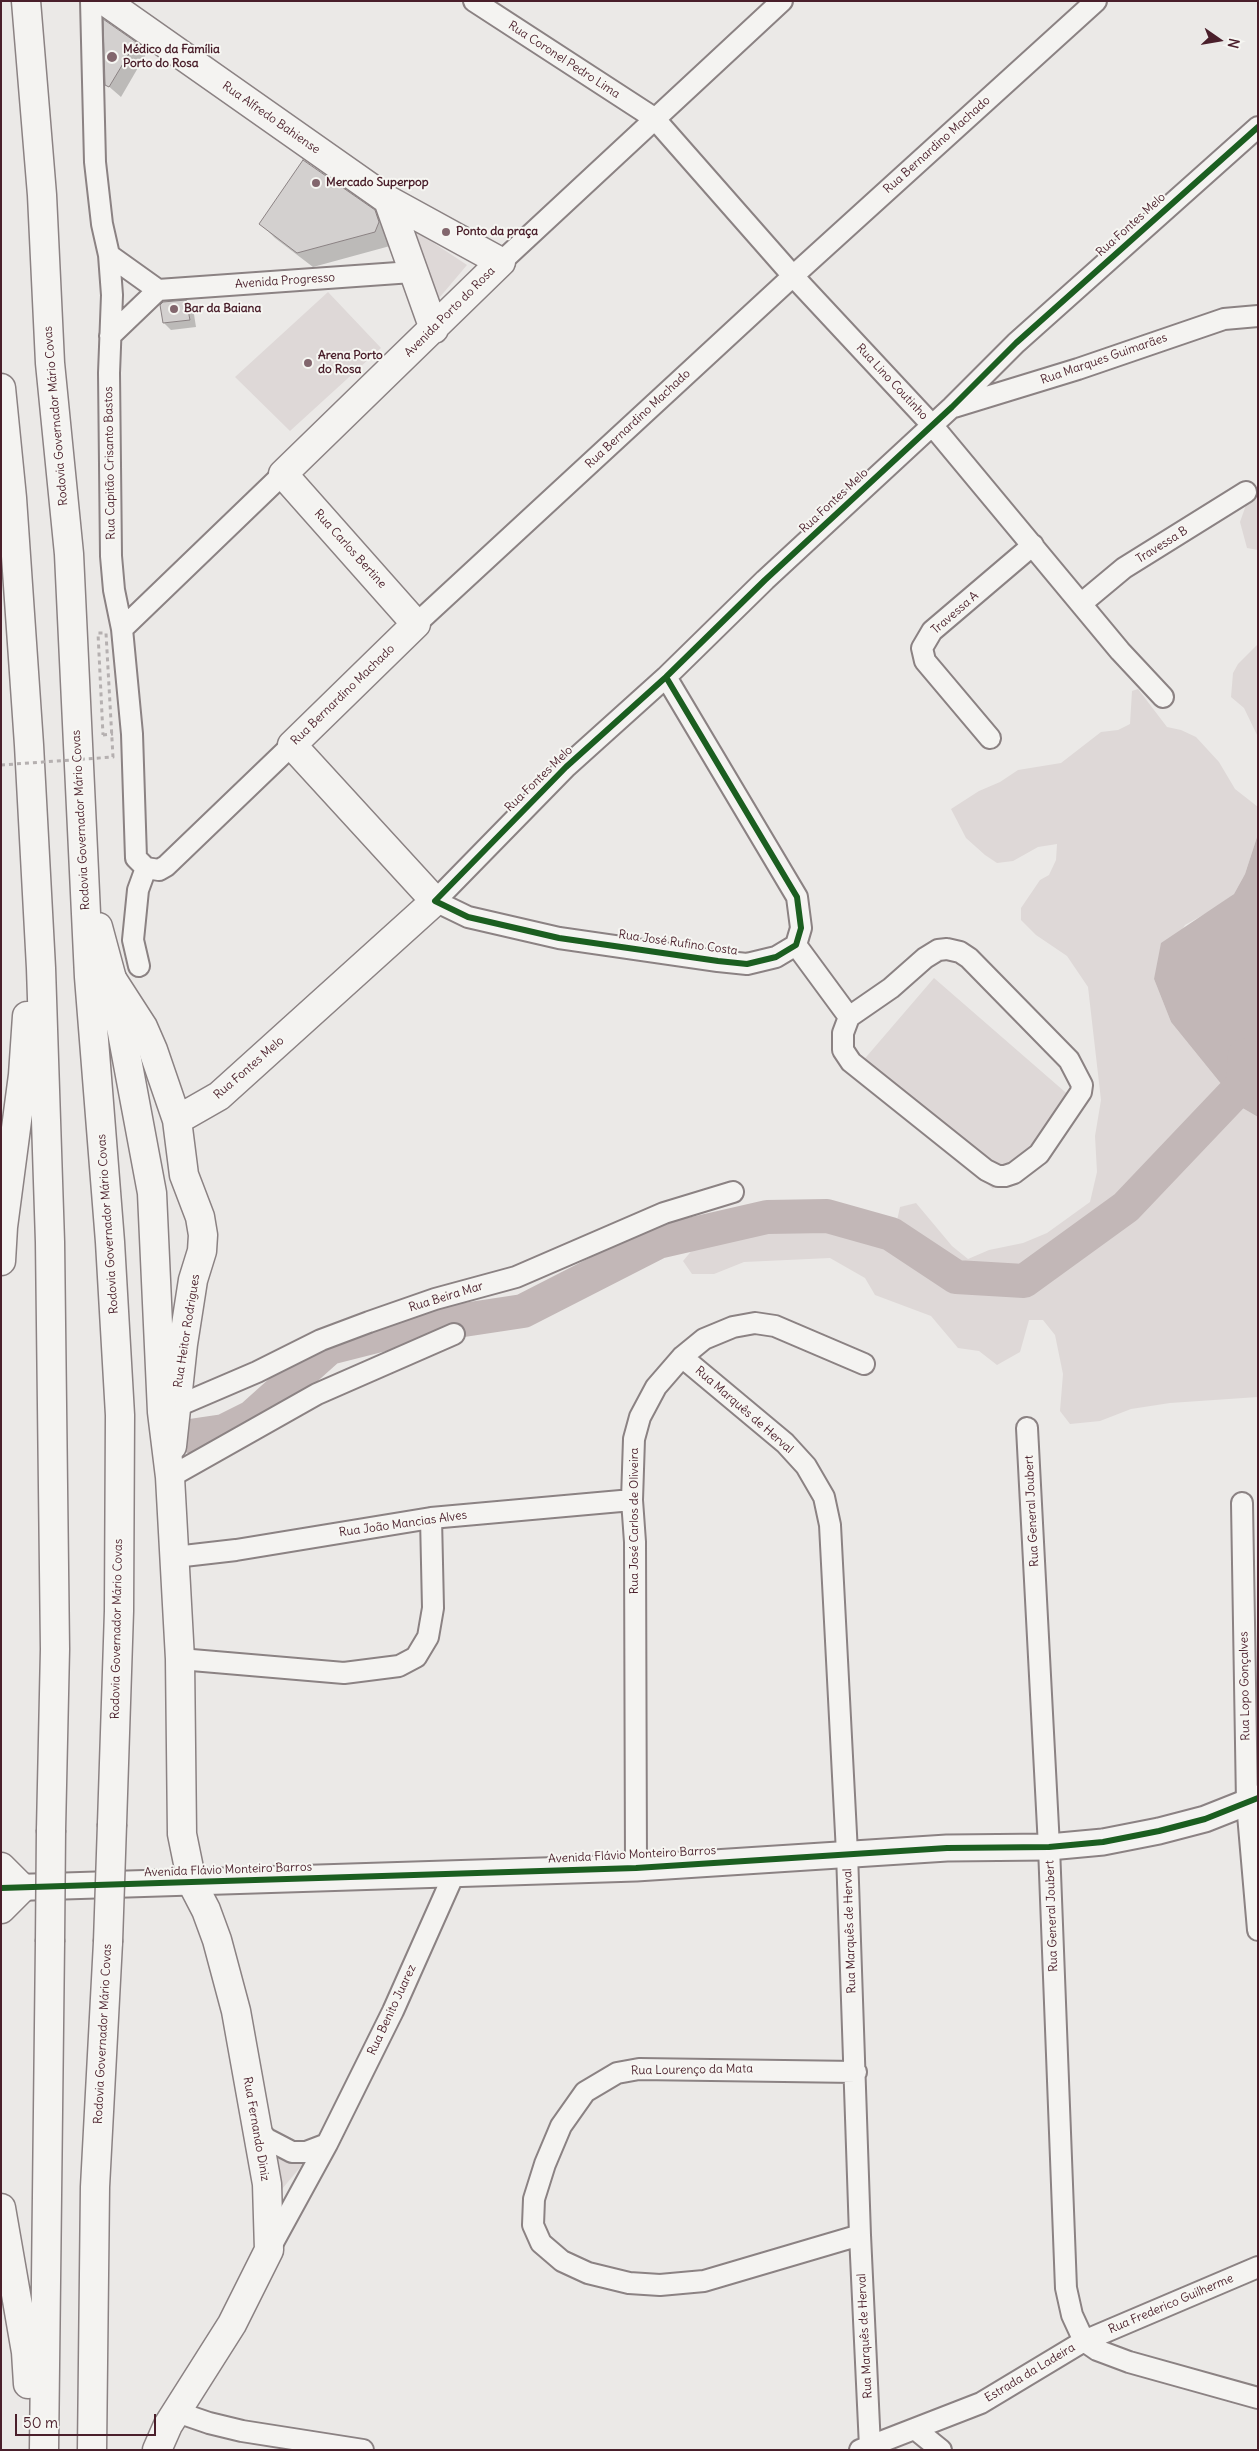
<!DOCTYPE html>
<meta charset="utf-8">
<style>
body{margin:0}
#map{position:relative;width:1259px;height:2451px;overflow:hidden;background:#ebe9e7;font-family:Delius,sans-serif}
canvas{display:block}
.frame{position:absolute;inset:0;border:2px solid #4a1f2b;pointer-events:none}
.north{position:absolute;left:1194px;top:15px;width:50px;height:50px;-webkit-text-stroke:4px #f6f6f2;paint-order:stroke;rotate:103deg;font-size:14px;font-weight:700;line-height:20px;text-align:center;color:#4a1f2b}
.north::after{content:'';display:block;margin:auto;width:18px;height:22px;background:#4a1f2b;clip-path:polygon(50% 0,100% 100%,50% 72%,0 100%)}
.scale{position:absolute;left:15px;top:2414px;width:141px;height:22px;box-sizing:border-box;border:2px solid #4a1f2b;border-top:0;padding-left:6px;font-size:15px;line-height:18px;white-space:nowrap;color:#4a1f2b;-webkit-text-stroke:4px #f6f6f2;paint-order:stroke}
</style>
<div id="map">
<canvas width="1259" height="2451"></canvas>
<div class="frame"></div>
<div class="north">N</div>
<div class="scale">50 m</div>
</div>
<script>
const ctx = document.querySelector('canvas').getContext('2d');
ctx.lineJoin = 'round';
function fillPath(path, color) {
  ctx.fillStyle = color;
  ctx.fill(path, 'evenodd');
}
function toPath(rows) {
  const path = new Path2D();
  for (const r of rows) {
    path.moveTo(r[0], r[1]);
    for (let i = 2; i < r.length; i += 2) path.lineTo(r[i], r[i + 1]);
  }
  return path;
}
function trace(path, color, width, dash) {
  ctx.strokeStyle = color;
  ctx.lineWidth = width;
  ctx.lineCap = dash ? 'butt' : 'round';
  ctx.setLineDash(dash || []);
  ctx.stroke(path);
}
function write(font, color, halo, rows, align = 'center') {
  ctx.font = font + ' Delius,sans-serif';
  ctx.lineWidth = 4;
  ctx.setLineDash([]);
  ctx.textBaseline = 'middle';
  ctx.strokeStyle = halo;
  ctx.fillStyle = color;
  for (const [text, x, y, turn = 0] of rows) {
    ctx.save();
    ctx.translate(x, y);
    ctx.rotate((+turn || 0) * Math.PI / 180);
    ctx.textAlign = isNaN(turn) ? turn : align;
    if (halo) ctx.strokeText(text, 0, 0);
    ctx.fillText(text, 0, 0);
    ctx.restore();
  }
}
const green = toPath([
 [408,226,467,265,434,304],
 [328,292,381,348,290,431,235,377],
 [1258,495,1258,550,1247,548,1240,522,1246,505],
 [1258,644,1258,737,1244,708,1231,697,1233,673,1238,664],
 [1138,689,1167,727,1181,730,1196,737,1219,762,1235,789,1258,807,1258,834,1245,874,1234,894,1214,909,1185,925,1154,979,1171,1022,1239,1106,1258,1117,1258,1397,1170,1403,1131,1409,1100,1421,1070,1424,1060,1411,1063,1374,1055,1335,1043,1320,1029,1320,1020,1352,997,1365,979,1351,958,1348,931,1316,875,1295,865,1278,830,1258,744,1262,714,1274,692,1274,683,1261,699,1242,782,1228,848,1229,896,1245,940,1275,927,1251,896,1225,900,1207,916,1203,952,1246,968,1259,989,1250,1023,1243,1047,1233,1090,1202,1097,1172,1095,1136,1101,1100,1088,987,1067,956,1036,935,1021,920,1021,908,1040,880,1049,875,1056,860,1057,844,1038,847,1013,861,997,863,985,855,966,838,951,809,979,791,1000,782,1018,770,1061,763,1101,732,1118,730,1130,724,1132,691],
 [934,978,1072,1098,993,1189,855,1070],
 [274,2157,303,2164,282,2189]
]);
const water = toPath([
 [1258,834,1258,1117,1239,1106,1171,1022,1154,979,1161,943,1234,894,1245,874]
]);
const shadow = toPath([
 [105,21,135,43,146,54,121,97,106,84],
 [374,211,389,226,393,237,390,246,313,267,275,238,261,224],
 [186,301,193,308,196,327,171,330,164,323]
]);
const river = toPath([
 [190,1436,224,1431,252,1417,329,1348,404,1329,523,1311,658,1242,767,1217,827,1216,891,1234,956,1277,1024,1281,1126,1207,1243,1084,1245,1055]
]);
const building = toPath([
 [103,19,136,42,109,87,105,85,103,19],
 [303,160,375,210,379,222,375,232,297,253,259,224,303,160],
 [186,300,190,320,163,323,160,305,163,302,186,300]
]);
const path = toPath([
 [103,735,113,734]
]);
const minor = toPath([
 [91,1,95,162,102,224,109,255,112,295,109,373,111,556,114,590,122,629,132,734,136,858,146,868,159,870,166,866,292,745],
 [474,1,654,118,793,276,932,425,1120,651,1163,697],
 [109,255,158,290,412,272],
 [501,262,782,1],
 [110,336,158,290],
 [954,407,1078,369,1224,319,1258,316],
 [1082,603,1124,568,1246,492],
 [416,624,793,276,1096,1],
 [122,629,283,474],
 [666,677,797,897,801,928,796,945,776,957,747,964,718,961,559,938,468,917,435,901,566,767,666,677,765,580,952,407,1016,343,1258,127],
 [990,738,925,661,922,648,932,631,1033,545],
 [796,945,849,1017],
 [947,949,960,952,969,958,1069,1060,1082,1085,1081,1092,1039,1154,1014,1173,1005,1176,998,1176,986,1170,851,1062,843,1050,843,1033,849,1017,891,988,925,958,938,950,947,949],
 [139,966,133,940,138,890,146,868],
 [682,1357,785,1443,806,1466,824,1497,830,1525,847,1853,860,2235,870,2447],
 [166,1411,257,1372,321,1340,369,1322,435,1299,516,1277,664,1213,733,1192],
 [1027,1428,1049,1847,1066,2288,1072,2315,1084,2341,1097,2350,1129,2362,1258,2398],
 [170,1477,317,1394,454,1334],
 [1242,1503,1247,1803,1258,1930],
 [175,1557,236,1550,431,1518,632,1500],
 [180,1659,344,1673,399,1666,416,1657,428,1637,433,1608,431,1518],
 [636,1868,635,1542,632,1500,634,1439,640,1417,656,1387,682,1357,704,1339,733,1327,755,1323,775,1326,864,1364],
 [856,2072,639,2069,617,2073,585,2092,561,2126,545,2164,534,2199,533,2225,541,2243,562,2261,588,2273,629,2283,660,2285,704,2281,860,2235],
 [256,2128,267,2139,292,2152,306,2152,327,2144],
 [269,2250,327,2144,393,2011,454,1874],
 [177,2412,209,2423,242,2431,363,2450],
 [915,2429,941,2450],
 [860,2450,981,2403,1084,2341,1258,2267]
]);
const tertiary = toPath([
 [1,1888,636,1868,947,1848,1049,1847,1103,1842,1159,1831,1205,1819,1258,1798]
]);
const secondary = toPath([
 [105,1,388,200,501,262,283,474,416,624,292,745,435,901,219,1096,177,1120],
 [388,200,434,329],
 [112,979,143,1027,153,1050,177,1120,184,1175,200,1217,203,1235,202,1251,193,1280,183,1344,172,1446],
 [157,2450,168,2425,232,2324,269,2250,267,2184,236,2011,217,1940,206,1910,192,1883]
]);
const motorway = toPath([
 [26,1,42,195,50,363,69,554,89,977,110,1242,120,1415,119,1611,112,1824],
 [1,388,12,498,29,745,41,968,50,1242,55,1649,51,1830],
 [98,927,112,979,152,1193,162,1412,170,1477,180,1659,182,1834,192,1883],
 [1,1261,3,1227,23,1075,27,1016],
 [1,1867,22,1888,1,1909],
 [1,2208,26,2352,28,2384],
 [44,2450,50,1942],
 [92,2450,95,2187,108,1942]
]);
const pathBridge = toPath([
 [1,765,113,757,106,633,98,633,103,735]
]);
const motorwayBridge = toPath([
 [50,1942,51,1830],
 [108,1942,112,1824]
]);
const cycleway = toPath([
 [666,677,797,897,801,928,796,945,776,957,747,964,718,961,559,938,468,917,435,901,566,767,666,677,765,580,952,407,1016,343,1258,127],
 [1,1888,636,1868,947,1848,1049,1847,1103,1842,1159,1831,1205,1819,1258,1798]
]);
const markers = [
 [112,57,6,"#82666d"],
 [316,183,5,"#82666d"],
 [446,232,5,"#82666d"],
 [174,309,5,"#82666d"],
 [308,363,5,"#82666d"]
];
const poiNames = [
 ["Médico da Família",123,50],
 ["Porto do Rosa",123,64],
 ["Mercado Superpop",326,183],
 ["Ponto da praça",456,232],
 ["Bar da Baiana",184,309],
 ["Arena Porto",318,356],
 ["do Rosa",318,370]
];
const streetNames = [
 ["Rua Coronel Pedro Lima",564,60,33],
 ["Rua Alfredo Bahiense",271,118,35],
 ["Rua Bernardino Machado",937,145,-42],
 ["Rua Fontes Melo",1131,225,-42],
 ["Avenida Progresso",285,281,-4],
 ["Avenida Porto do Rosa",450,312,-45],
 ["Rua Marques Guimarães",1104,359,-19],
 ["Rua Lino Coutinho",892,382,47],
 ["Rodovia Governador Mário Covas",56,416,-95],
 ["Rua Bernardino Machado",638,419,-43],
 ["Rua Capitão Crisanto Bastos",110,463,-91],
 ["Rua Fontes Melo",834,501,-43],
 ["Travessa B",1162,545,-32],
 ["Rua Carlos Bertine",350,549,48],
 ["Travessa A",955,613,-41],
 ["Rua Bernardino Machado",343,695,-44],
 ["Rua Fontes Melo",539,779,-44],
 ["Rodovia Governador Mário Covas",81,820,-93],
 ["Rua José Rufino Costa",678,943,8],
 ["Rua Fontes Melo",249,1068,-41],
 ["Rodovia Governador Mário Covas",108,1224,-94],
 ["Rua Beira Mar",446,1297,-17],
 ["Rua Heitor Rodrigues",187,1331,-81],
 ["Rua Marquês de Herval",744,1410,41],
 ["Rua General Joubert",1032,1511,-93],
 ["Rua José Carlos de Oliveira",635,1521,-90],
 ["Rua João Mancias Alves",403,1524,-8],
 ["Rodovia Governador Mário Covas",117,1629,-89],
 ["Rua Lopo Gonçalves",1245,1686,-91],
 ["Avenida Flávio Monteiro Barros",632,1855,-3],
 ["Avenida Flávio Monteiro Barros",228,1870,-2],
 ["Rua General Joubert",1052,1916,-92],
 ["Rua Marquês de Herval",850,1931,-92],
 ["Rua Benito Juarez",392,2010,-65],
 ["Rodovia Governador Mário Covas",103,2034,-87],
 ["Rua Lourenço da Mata",692,2070,-1],
 ["Rua Fernando Diniz",256,2129,80],
 ["Rua Frederico Guilherme",1171,2304,-23],
 ["Rua Marquês de Herval",865,2336,-93],
 ["Estrada da Ladeira",1030,2373,-31]
];
fillPath(green, '#ded8d7');
fillPath(water, '#c2b7b7');
fillPath(shadow, '#0003');
trace(river, '#c2b7b7', 34);
fillPath(building, '#d3d0cf');
trace(building, '#8b8283', 1);
trace(minor, '#8b8283', 24);
trace(tertiary, '#8b8283', 29);
trace(secondary, '#8b8283', 31);
trace(motorway, '#8b8283', 31);
trace(path, '#b5b0b0', 3, [4, 4]);
trace(minor, '#f4f3f1', 20);
trace(tertiary, '#f4f3f1', 25);
trace(secondary, '#f4f3f1', 28);
trace(motorway, '#f4f3f1', 28);
trace(motorwayBridge, '#8b8283', 31, []);
trace(pathBridge, '#b5b0b0', 3, [4, 4]);
trace(motorwayBridge, '#f4f3f1', 28);
trace(cycleway, '#1b5e20', 6);
for (const [x, y, r, color] of markers) {
  const dot = new Path2D();
  dot.arc(x, y, r, 0, 2 * Math.PI);
  ctx.fillStyle = color;
  ctx.fill(dot);
  trace(dot, '#f6f6f2', 2);
}
write('bold 12px', '#4a1f2b', '#f6f6f2', poiNames, 'left');
write('12px', '#4a1f2b', '#f6f6f2', streetNames);
</script>
